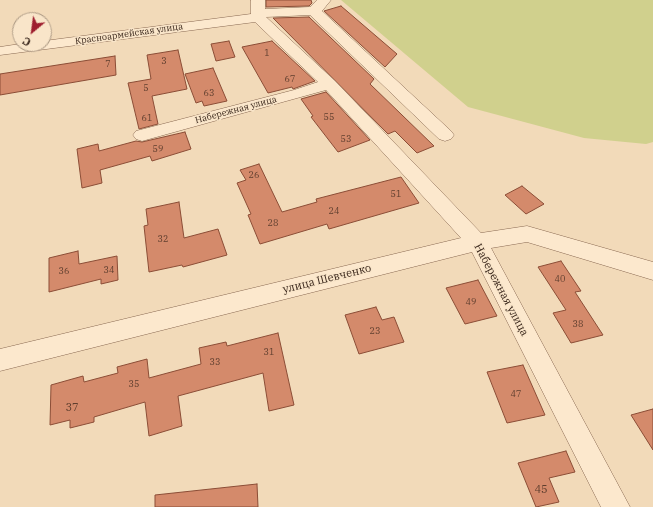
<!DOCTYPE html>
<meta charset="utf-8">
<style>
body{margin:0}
#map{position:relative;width:653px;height:507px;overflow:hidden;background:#f2dab9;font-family:"IBM Plex Serif",serif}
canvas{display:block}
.north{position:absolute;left:12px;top:12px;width:40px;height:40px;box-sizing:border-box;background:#f9e5c9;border:1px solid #ab9883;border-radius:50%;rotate:209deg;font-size:11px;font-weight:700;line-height:16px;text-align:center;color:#372419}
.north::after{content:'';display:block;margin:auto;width:14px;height:18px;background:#9e1d2e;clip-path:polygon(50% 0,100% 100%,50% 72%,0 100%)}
</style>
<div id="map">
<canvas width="653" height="507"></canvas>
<div class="north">С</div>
</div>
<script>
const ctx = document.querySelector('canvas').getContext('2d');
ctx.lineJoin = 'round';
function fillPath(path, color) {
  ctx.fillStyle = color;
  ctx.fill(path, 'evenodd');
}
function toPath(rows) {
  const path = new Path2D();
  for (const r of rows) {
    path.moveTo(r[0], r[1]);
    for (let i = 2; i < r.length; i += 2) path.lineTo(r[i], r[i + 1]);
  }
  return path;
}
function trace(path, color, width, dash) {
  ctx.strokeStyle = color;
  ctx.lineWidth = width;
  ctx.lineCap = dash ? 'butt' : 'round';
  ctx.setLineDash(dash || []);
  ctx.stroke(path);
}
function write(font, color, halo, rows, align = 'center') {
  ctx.font = font + ' "IBM Plex Serif",serif';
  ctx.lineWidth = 3;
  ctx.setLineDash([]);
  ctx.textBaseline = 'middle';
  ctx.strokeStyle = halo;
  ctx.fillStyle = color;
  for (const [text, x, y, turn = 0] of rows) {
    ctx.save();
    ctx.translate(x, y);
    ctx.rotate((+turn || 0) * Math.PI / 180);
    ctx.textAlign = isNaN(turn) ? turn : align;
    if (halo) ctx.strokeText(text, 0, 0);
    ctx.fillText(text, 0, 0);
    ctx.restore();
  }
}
const green = toPath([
 [341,0,653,0,653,142,646,144,584,138,468,107]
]);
const building = toPath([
 [266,0,311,0,312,3,309,6,266,7,266,0],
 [341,6,397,54,385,67,324,11,341,6],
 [309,17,374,79,370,84,434,146,417,153,395,131,388,134,273,18,309,17],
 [229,41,235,57,216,61,211,44,229,41],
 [272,41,315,81,293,89,292,87,268,93,242,47,272,41],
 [178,50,187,89,152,96,158,124,139,129,128,83,151,79,147,55,178,50],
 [115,56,116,75,0,95,0,74,115,56],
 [213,68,227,101,204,106,202,101,196,103,185,74,213,68],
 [326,92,370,140,338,152,311,117,313,116,301,99,326,92],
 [185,132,191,149,152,161,150,156,100,170,102,183,82,188,77,149,98,144,99,151,136,141,142,142,185,132],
 [259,164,282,212,317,202,316,199,401,177,419,203,329,229,327,224,260,244,248,215,251,214,237,183,246,180,240,170,259,164],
 [522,186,544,204,526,214,505,195,522,186],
 [179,202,184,238,218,229,227,255,183,267,182,265,149,272,144,226,148,225,146,209,179,202],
 [78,251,79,264,117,256,118,280,101,284,101,279,49,292,49,258,78,251],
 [561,261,581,291,575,292,603,335,571,343,553,313,566,310,538,267,561,261],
 [478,280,497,316,465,324,446,288,478,280],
 [376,307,382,320,394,317,404,342,359,354,345,315,376,307],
 [278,333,294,405,269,411,263,373,178,396,182,426,149,436,145,402,94,417,94,422,70,428,70,420,50,425,51,385,83,376,84,382,118,373,117,367,147,359,149,378,201,364,199,348,226,342,227,346,278,333],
 [523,365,545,415,507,423,487,372,523,365],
 [653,409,653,450,631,415,653,409],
 [566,451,575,472,549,478,559,502,536,507,518,463,566,451],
 [257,484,258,507,155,507,155,495,257,484]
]);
const minor = toPath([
 [251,0,265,0,265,9,310,7,317,0,331,0,322,11,451,131,454,135,451,139,445,141,439,139,310,15,266,17,335,81,481,233,527,226,653,262,653,280,527,242,491,248,630,507,601,507,472,252,0,371,0,349,461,238,326,90,142,141,136,139,133,135,136,131,294,90,318,82,255,22,0,55,0,47,20,44,44,44,44,41,251,14,251,0]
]);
const farStreetnames = [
 ["Красноармейская улица",129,34,-8],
 ["Набережная улица",236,110,-15]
];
const numberNames = [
 ["1",267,53],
 ["3",164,61],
 ["7",108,64],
 ["67",290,79],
 ["5",146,88],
 ["63",209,93],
 ["55",329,117],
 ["61",147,118],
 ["53",346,139],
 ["59",158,149],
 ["26",254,175],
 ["51",396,194],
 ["24",334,211],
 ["28",273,223],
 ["32",163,239],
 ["34",109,270],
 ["36",64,271],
 ["40",560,279],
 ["49",471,302],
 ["38",578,324],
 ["23",375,331],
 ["31",269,352],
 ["33",215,362],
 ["35",134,384],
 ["47",516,394]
];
const streetNames = [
 ["улица Шевченко",327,279,-14],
 ["Набережная улица",501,290,62]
];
const nearNumbernames = [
 ["37",72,408],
 ["45",541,490]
];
fillPath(green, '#d0d08d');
fillPath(building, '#d48a6b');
trace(building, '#8b4d36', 1);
trace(minor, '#896952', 1);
fillPath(minor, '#fce8cd');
write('9px', '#372419', '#f9e5c9', farStreetnames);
write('9px', '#5e3e2e', null, numberNames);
write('11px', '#372419', '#f9e5c9', streetNames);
write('11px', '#5e3e2e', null, nearNumbernames);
</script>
